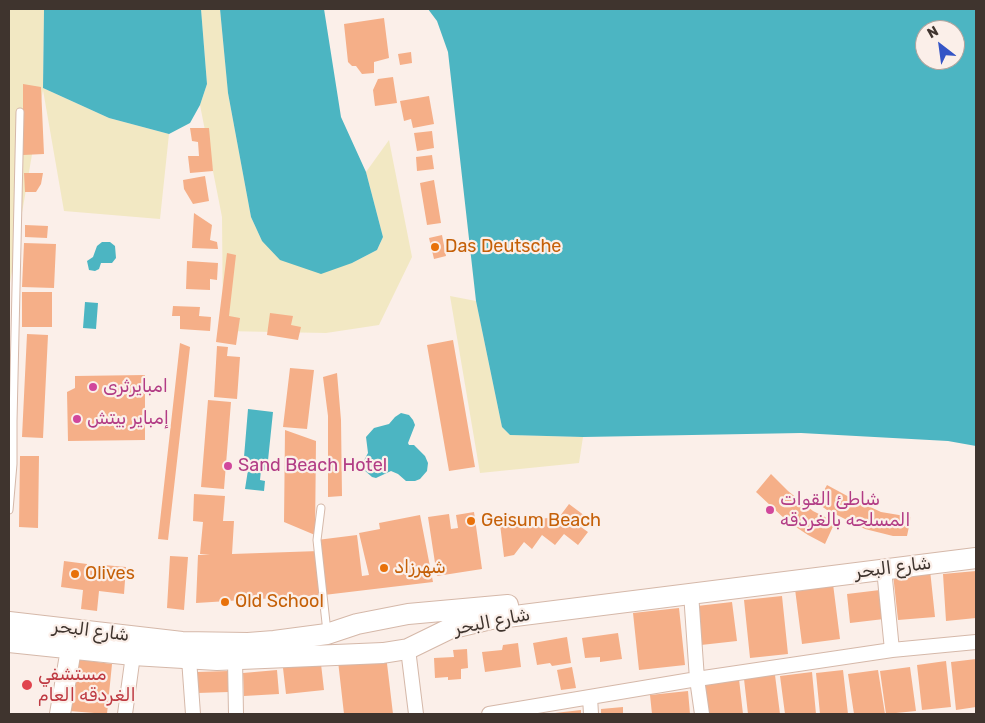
<!DOCTYPE html>
<meta charset="utf-8">
<style>
body{margin:0}
#map{position:relative;width:985px;height:723px;overflow:hidden;background:#fbefe9;font-family:Rubik,sans-serif}
canvas{display:block}
.frame{position:absolute;inset:0;border:10px solid #3f342e;pointer-events:none}
.north{position:absolute;left:915px;top:20px;width:50px;height:50px;box-sizing:border-box;background:#fbefe9;border:1px solid #b0a49e;border-radius:50%;rotate:330deg;font-size:14px;font-weight:700;line-height:20px;text-align:center;color:#3f342e}
.north::after{content:'';display:block;margin:auto;width:18px;height:22px;background:#3555c6;clip-path:polygon(50% 0,100% 100%,50% 72%,0 100%)}
</style>
<div id="map">
<canvas width="985" height="723"></canvas>
<div class="frame"></div>
<div class="north">N</div>
</div>
<script>
const ctx = document.querySelector('canvas').getContext('2d');
ctx.lineJoin = 'round';
function fillPath(path, color) {
  ctx.fillStyle = color;
  ctx.fill(path, 'evenodd');
}
function toPath(rows) {
  const path = new Path2D();
  for (const r of rows) {
    path.moveTo(r[0], r[1]);
    for (let i = 2; i < r.length; i += 2) path.lineTo(r[i], r[i + 1]);
  }
  return path;
}
function trace(path, color, width, dash) {
  ctx.strokeStyle = color;
  ctx.lineWidth = width;
  ctx.lineCap = dash ? 'butt' : 'round';
  ctx.setLineDash(dash || []);
  ctx.stroke(path);
}
function write(font, color, halo, rows, align = 'center') {
  ctx.font = font + ' Rubik,Cairo,sans-serif';
  ctx.lineWidth = 4.5;
  ctx.setLineDash([]);
  ctx.textBaseline = 'middle';
  ctx.strokeStyle = halo;
  ctx.fillStyle = color;
  for (const [text, x, y, turn = 0] of rows) {
    ctx.save();
    ctx.translate(x, y);
    ctx.rotate((+turn || 0) * Math.PI / 180);
    ctx.textAlign = isNaN(turn) ? turn : align;
    if (halo) ctx.strokeText(text, 0, 0);
    ctx.fillText(text, 0, 0);
    ctx.restore();
  }
}
const sand = toPath([
 [9,9,44,9,43,88,109,118,169,134,160,219,64,211,43,90,9,289],
 [201,9,220,9,228,93,251,217,262,241,352,263,377,250,383,237,366,172,389,140,412,257,379,325,326,333,223,331,222,217,200,105,207,84],
 [450,296,476,301,502,427,510,435,583,437,579,463,480,473]
]);
const water = toPath([
 [44,9,201,9,207,84,200,105,190,123,169,134,109,118,43,88],
 [220,9,324,9,341,117,366,172,383,237,377,250,352,263,321,274,280,260,262,241,251,217,228,93],
 [428,9,976,9,976,446,948,441,801,433,583,437,510,435,502,427,476,301,448,52,437,21],
 [925,30,955,30,955,60,925,60],
 [102,242,110,242,115,246,116,258,112,263,101,263,99,269,95,271,89,270,87,261,93,257,97,246],
 [85,302,98,303,96,329,83,328],
 [248,409,273,412,267,470,261,470,260,480,265,481,264,491,245,489,248,470,243,469],
 [401,413,409,415,413,420,415,425,408,443,409,445,414,445,425,456,428,463,427,471,420,479,415,481,406,481,398,474,391,471,376,478,372,477,363,469,362,464,368,453,366,437,374,428,389,424,395,417]
]);
const building = toPath([
 [384,18,389,58,374,62,374,73,362,74,356,66,352,66,348,62,344,24],
 [411,52,412,63,400,65,398,54],
 [393,77,397,103,375,106,373,90,378,79],
 [23,84,41,87,44,154,23,155],
 [429,96,434,124,413,128,411,119,404,121,400,101],
 [190,128,209,128,213,171,190,173,188,156,199,156,198,142,192,141],
 [432,131,434,148,417,151,414,133],
 [432,155,434,169,417,171,416,157],
 [24,173,43,173,41,184,36,192,25,192],
 [205,176,209,201,193,204,184,189,183,180],
 [434,180,441,223,427,225,420,183],
 [194,213,212,225,210,240,217,242,218,249,192,248],
 [25,225,48,226,47,238,25,237],
 [442,235,446,256,434,259,429,238],
 [24,243,56,244,54,288,22,287],
 [227,253,236,255,229,316,240,318,236,345,216,342],
 [187,261,218,263,217,280,210,279,210,290,186,289],
 [22,292,52,292,52,327,22,327],
 [173,306,200,307,199,316,211,317,210,331,180,329,180,316,172,316],
 [270,313,293,316,291,325,301,327,298,340,267,335],
 [27,334,48,335,43,438,22,437],
 [453,340,475,467,449,471,427,345],
 [180,343,190,347,168,540,158,539],
 [217,346,228,347,227,356,240,357,237,399,214,397],
 [290,368,314,370,307,429,283,427],
 [337,373,341,420,342,496,328,497,328,416,323,377],
 [145,375,145,440,68,441,67,392,75,388,75,376],
 [208,400,231,402,224,489,201,487],
 [285,430,316,441,315,535,284,522],
 [20,456,39,456,38,528,19,527],
 [771,474,788,491,813,511,835,522,825,544,808,535,787,521,756,492],
 [827,485,851,498,881,512,911,517,907,536,893,536,865,529,827,510,817,503],
 [194,494,225,496,223,521,234,521,232,554,319,551,317,540,357,535,362,576,369,575,359,533,380,529,379,523,420,515,433,582,324,595,196,603,198,555,210,555,200,554,203,522,193,521],
 [569,504,585,516,578,525,588,532,578,545,564,534,555,545,542,535,532,549,524,542,514,555,504,557,500,524,507,513,522,522,560,516],
 [474,512,482,569,437,576,428,517,449,514,451,529,458,528,456,515],
 [170,556,188,557,184,610,167,608],
 [64,561,87,564,86,570,104,572,104,565,126,567,124,594,99,591,97,611,81,609,83,590,61,587],
 [930,570,935,617,898,620,893,574],
 [976,571,976,618,946,621,943,574],
 [833,584,840,639,802,644,795,589],
 [880,590,884,619,850,623,847,594],
 [782,596,788,654,750,658,744,600],
 [732,602,737,641,701,645,697,606],
 [679,608,685,665,639,670,633,613],
 [618,633,622,659,600,662,600,657,585,658,582,638],
 [567,637,571,663,552,666,550,663,537,665,533,643],
 [518,643,521,667,485,672,482,652,502,650,503,645],
 [467,649,468,668,461,669,461,679,448,680,448,677,435,678,434,658,454,657,453,650],
 [386,655,393,714,344,714,338,661],
 [75,659,112,664,107,714,69,711],
 [976,659,976,707,956,710,951,662],
 [946,661,951,707,922,710,917,665],
 [321,664,324,690,286,694,283,668],
 [572,667,576,688,561,690,557,670],
 [910,667,916,711,886,714,880,671],
 [277,670,279,694,244,696,243,673],
 [843,670,848,714,820,714,816,673],
 [878,670,885,714,854,714,848,674],
 [229,671,229,692,197,693,196,672],
 [812,672,816,714,785,714,780,676],
 [775,675,780,714,748,714,744,679],
 [739,679,743,714,707,714,704,682],
 [688,691,690,714,652,714,650,695],
 [623,707,623,714,601,714,601,709],
 [581,710,581,714,555,714,555,713]
]);
const lane = toPath([
 [321,508,317,540,327,632],
 [9,510,13,464,13,421,20,112]
]);
const street = toPath([
 [884,569,892,650],
 [691,593,697,679,702,714],
 [408,649,416,714],
 [189,659,193,714],
 [235,660,236,714],
 [590,697,591,714],
 [125,714,133,655],
 [489,714,697,679,892,650,976,642]
]);
const secondary = toPath([
 [9,622,182,642,248,643,274,641,327,634,357,624,408,614,508,605],
 [9,642,133,655,217,660,383,653,408,649,449,629,491,619,976,558],
 [60,714,71,649]
]);
const markers = [
 [435,247,5,"#e8710a"],
 [93,387,5,"#d1479c"],
 [77,419,5,"#d1479c"],
 [228,466,5,"#d1479c"],
 [770,510,5,"#d1479c"],
 [471,521,5,"#e8710a"],
 [384,568,5,"#e8710a"],
 [75,574,5,"#e8710a"],
 [225,602,5,"#e8710a"],
 [27,685,6,"#e0444e"]
];
const foodNames = [
 ["Das Deutsche",445,247],
 ["Geisum Beach",481,521],
 ["شهرزاد",394,568],
 ["Olives",85,574],
 ["Old School",235,602]
];
const hotelNames = [
 ["امبايرثرى",103,387],
 ["إمباير بيتش",87,419],
 ["Sand Beach Hotel",238,466],
 ["شاطئ القوات",780,500],
 ["المسلحه بالغردقه",780,521]
];
const streetNames = [
 ["شارع البحر",893,568,-7],
 ["شارع البحر",492,622,-11],
 ["شارع البحر",91,631,7]
];
const healthNames = [
 ["مستشفي",38,675],
 ["الغردقه العام",38,696]
];
fillPath(sand, '#f2e8c3');
fillPath(water, '#4cb5c2');
fillPath(building, '#f5af88');
trace(lane, '#d5b8a9', 9);
trace(street, '#d5b8a9', 16);
trace(secondary, '#d5b8a9', 22);
trace(lane, '#fff', 7);
trace(street, '#fff', 14);
trace(secondary, '#fff', 20);
for (const [x, y, r, color] of markers) {
  const dot = new Path2D();
  dot.arc(x, y, r, 0, 2 * Math.PI);
  ctx.fillStyle = color;
  ctx.fill(dot);
  trace(dot, '#fbefe9', 2);
}
write('18px', '#c56008', '#fbefe9', foodNames, 'left');
write('18px', '#b23c85', '#fbefe9', hotelNames, 'left');
write('18px', '#3f342e', '#fbefe9', streetNames);
write('18px', '#be3a42', '#fbefe9', healthNames, 'left');
</script>
